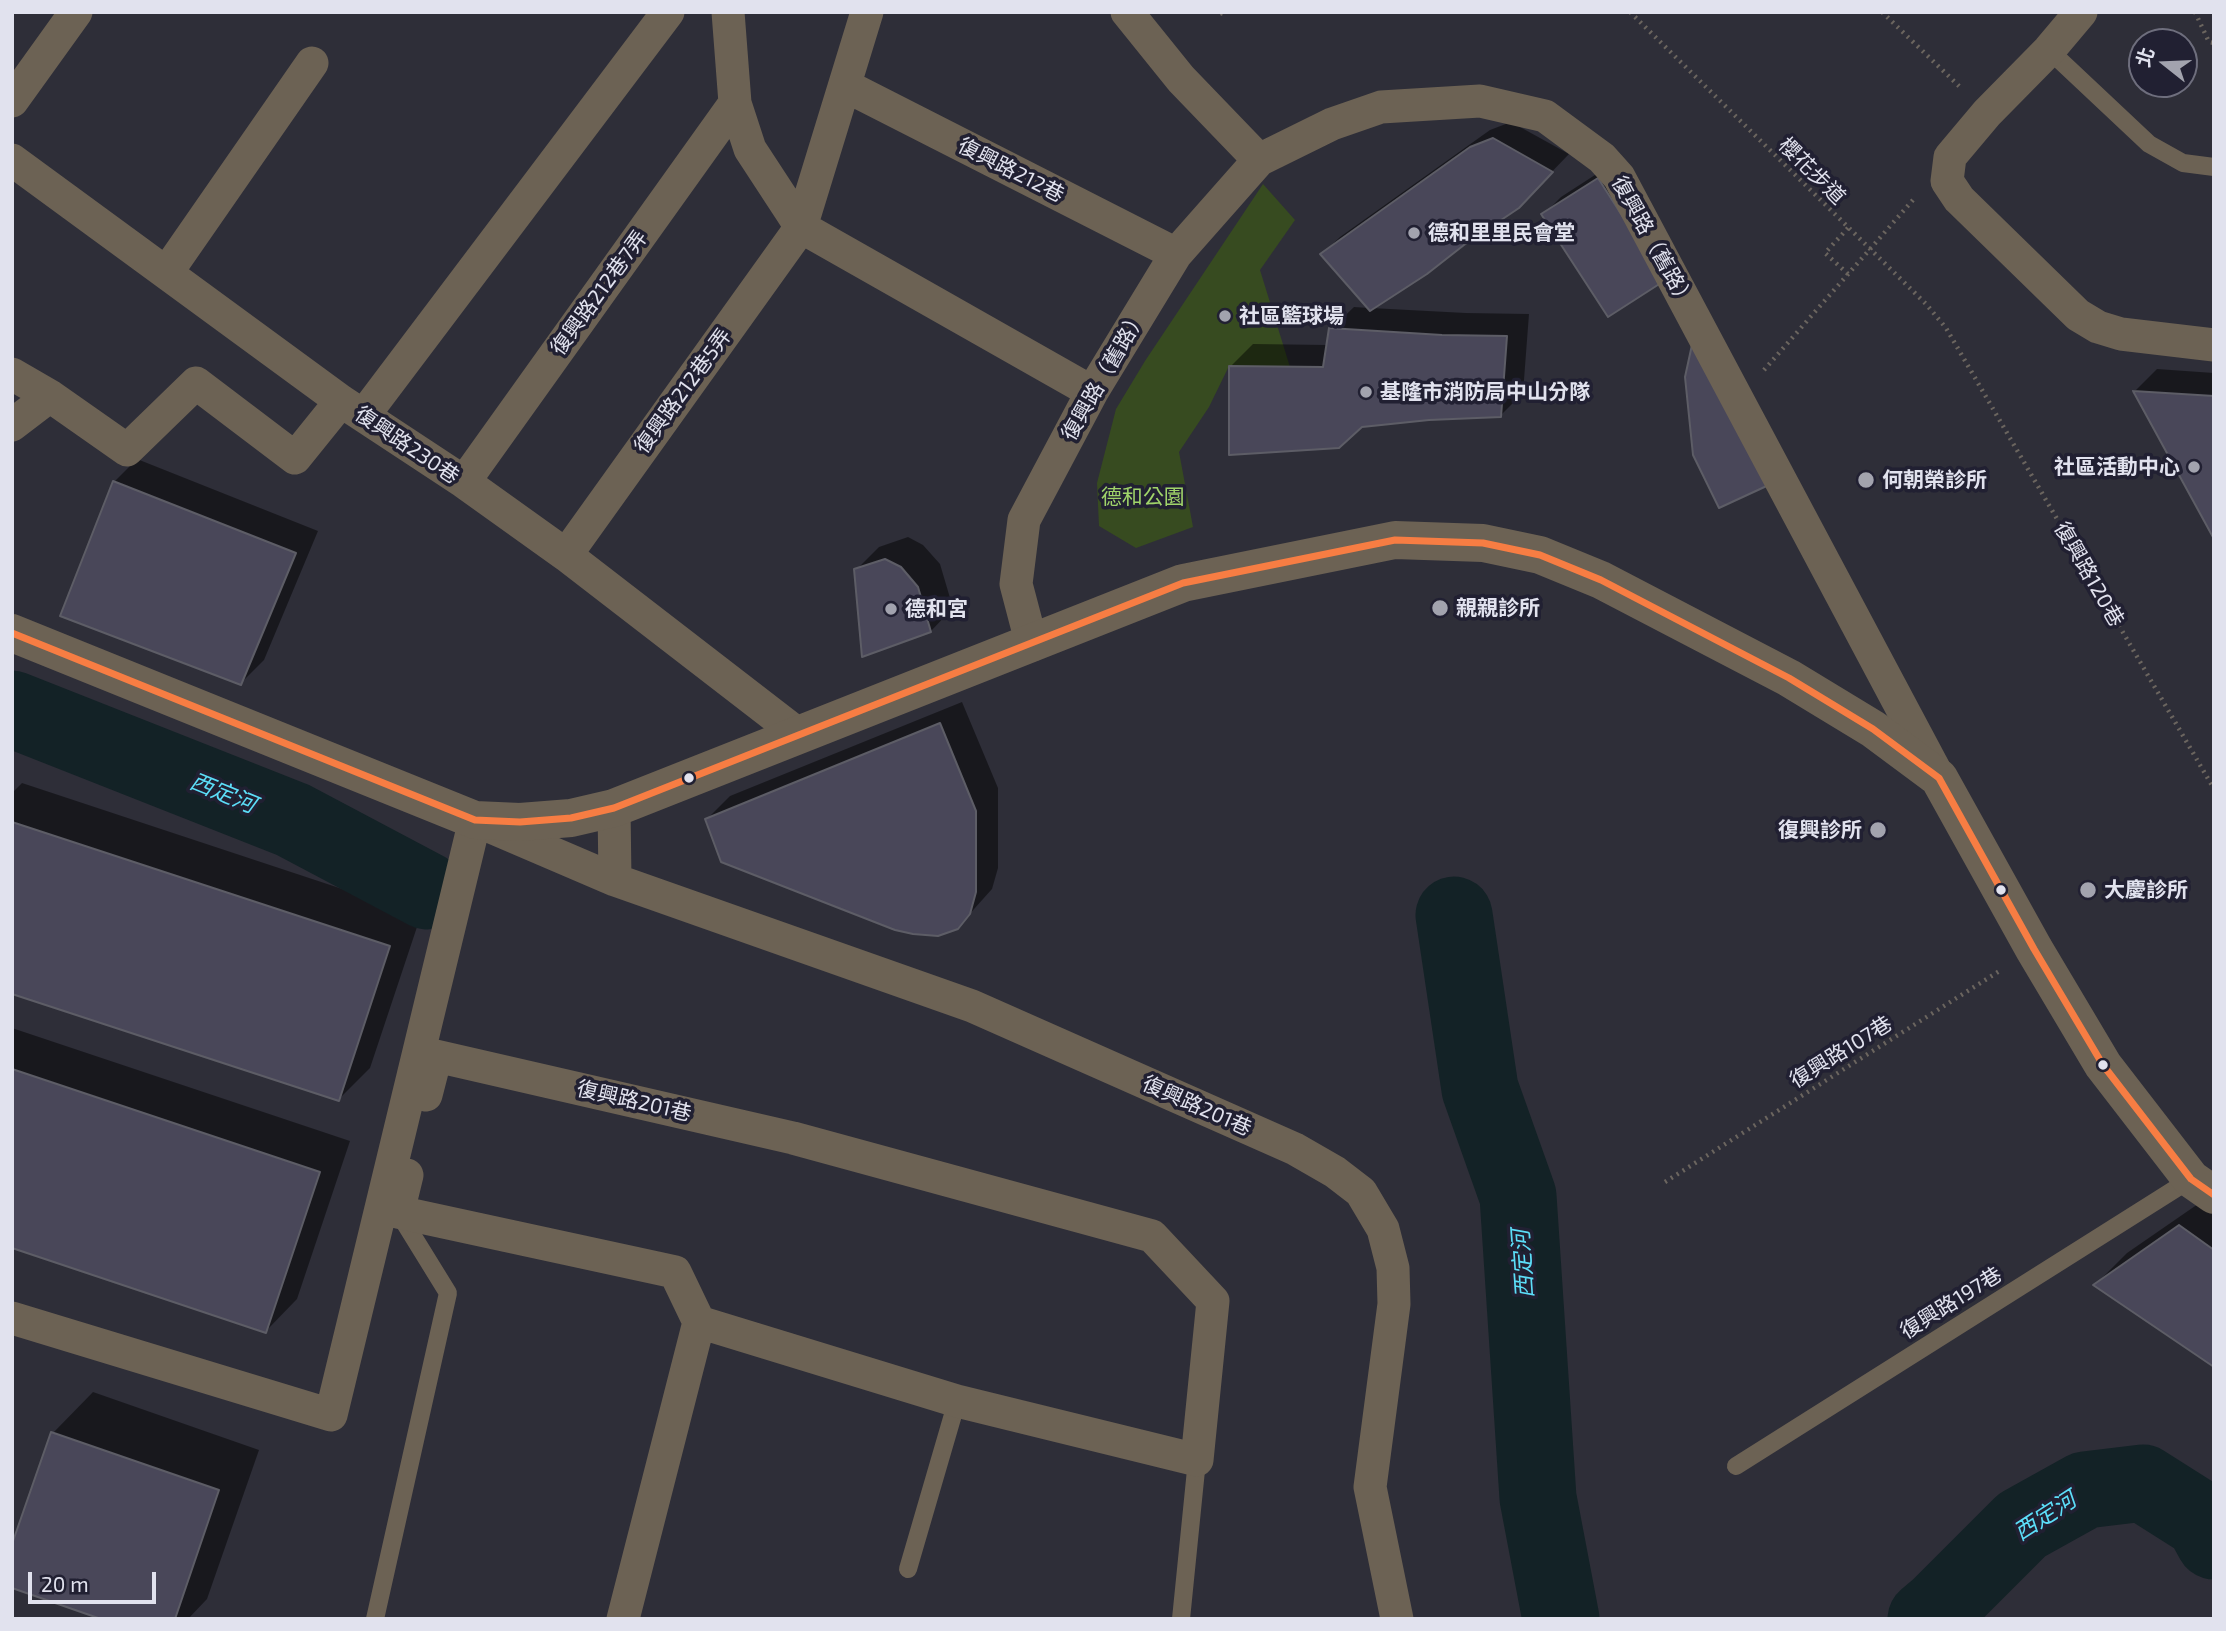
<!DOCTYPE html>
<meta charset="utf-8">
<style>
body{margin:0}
#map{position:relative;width:2226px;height:1631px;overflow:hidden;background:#2e2e38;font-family:"Exo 2","Noto Sans TC",sans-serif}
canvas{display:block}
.frame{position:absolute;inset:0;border:14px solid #e1e2ee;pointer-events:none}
.north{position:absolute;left:2128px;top:28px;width:70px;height:70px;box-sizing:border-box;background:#212032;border:2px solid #6e6e7d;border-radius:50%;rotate:288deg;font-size:19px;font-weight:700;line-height:28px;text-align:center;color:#e1e2ee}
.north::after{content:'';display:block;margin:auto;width:24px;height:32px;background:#a2a3ae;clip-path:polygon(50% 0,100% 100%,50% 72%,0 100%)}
.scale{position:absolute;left:28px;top:1572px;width:128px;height:32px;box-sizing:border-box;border:4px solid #e1e2ee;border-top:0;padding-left:9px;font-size:21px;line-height:24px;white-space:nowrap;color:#e1e2ee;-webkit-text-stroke:5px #212032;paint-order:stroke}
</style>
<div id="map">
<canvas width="2226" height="1631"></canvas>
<div class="frame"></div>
<div class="north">北</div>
<div class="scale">20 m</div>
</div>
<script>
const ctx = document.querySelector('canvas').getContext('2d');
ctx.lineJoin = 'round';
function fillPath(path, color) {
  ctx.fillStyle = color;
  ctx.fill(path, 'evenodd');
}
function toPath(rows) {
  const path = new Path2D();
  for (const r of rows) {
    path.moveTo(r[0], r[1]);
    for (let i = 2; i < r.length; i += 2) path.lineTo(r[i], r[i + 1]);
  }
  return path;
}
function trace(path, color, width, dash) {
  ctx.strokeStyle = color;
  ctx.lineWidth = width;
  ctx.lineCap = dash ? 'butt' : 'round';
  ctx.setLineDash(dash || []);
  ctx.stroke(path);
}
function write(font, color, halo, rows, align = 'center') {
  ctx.font = font + ' "Exo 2","Noto Sans TC",sans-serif';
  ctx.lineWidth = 7;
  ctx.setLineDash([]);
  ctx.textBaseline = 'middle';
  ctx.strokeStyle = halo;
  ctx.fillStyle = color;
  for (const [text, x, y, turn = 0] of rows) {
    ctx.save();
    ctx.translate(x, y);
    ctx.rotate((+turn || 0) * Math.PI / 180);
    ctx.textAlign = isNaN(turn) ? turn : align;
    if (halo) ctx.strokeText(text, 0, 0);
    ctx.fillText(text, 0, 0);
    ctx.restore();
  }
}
const green = toPath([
 [1263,184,1295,220,1260,270,1290,367,1229,366,1209,407,1179,452,1193,527,1136,548,1099,526,1097,483,1116,409,1145,361]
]);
const shadow = toPath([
 [1511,122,1569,154,1518,207,1371,308,1466,313,1529,314,1523,393,1500,416,1428,418,1230,367,1253,344,1328,345,1331,329,1354,307,1369,308,1322,254,1340,237,1490,130],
 [1615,162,1680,262,1544,214,1561,197],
 [2157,369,2214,373,2214,535,2135,391],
 [137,459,318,531,264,660,241,683,114,482],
 [908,537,923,545,940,564,953,608,931,631,856,570,879,547],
 [962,702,998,788,998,868,992,889,957,928,707,819,730,796],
 [22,783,421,915,370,1068,339,1099,12,992,12,793],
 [12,1028,350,1141,297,1299,266,1331,12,1246],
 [2211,1195,2214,1196,2214,1365,2096,1284,2127,1253],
 [93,1392,259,1450,207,1599,188,1619,106,1619,53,1433]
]);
const river = toPath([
 [12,709,293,820,427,891],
 [1454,915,1480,1089,1518,1196,1538,1498,1561,1619],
 [1926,1619,1939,1608,2022,1525,2085,1490,2143,1483,2203,1521,2214,1541]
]);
const building = toPath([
 [1493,138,1553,172,1519,208,1464,245,1427,274,1370,311,1320,254,1470,147,1493,138],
 [1598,178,1664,281,1608,317,1541,214,1598,178],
 [1329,328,1442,335,1507,336,1501,417,1429,420,1362,427,1339,448,1229,455,1229,366,1323,367,1329,328],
 [1695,331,1771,484,1719,508,1693,455,1685,377,1695,331],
 [2133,391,2214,396,2214,539,2133,391],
 [113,481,296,553,241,685,60,616,113,481],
 [885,559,901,567,918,587,931,632,862,657,854,569,885,559],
 [940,723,976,811,976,892,970,914,958,929,938,936,913,934,895,930,721,862,705,819,940,723],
 [12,822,390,946,339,1101,12,994,12,822],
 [12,1069,320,1172,266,1333,12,1248,12,1069],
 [2179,1225,2214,1250,2214,1367,2093,1285,2179,1225],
 [51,1432,219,1490,175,1619,101,1619,12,1588,12,1544,51,1432]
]);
const path = toPath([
 [1630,12,1926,304,1946,328,2214,789],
 [1882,12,1961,88],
 [2195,12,2209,42,2214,43],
 [1220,14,1224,12],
 [1848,274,1825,253,1848,228],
 [1764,370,1913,200],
 [1665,1182,2001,970]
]);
const service = toPath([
 [2049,50,2149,144,2183,163,2214,167],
 [1736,1466,2191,1179],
 [908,1569,957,1401],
 [375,1619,448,1293,398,1212],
 [1181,1619,1197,1460]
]);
const minor = toPath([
 [728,12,735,103,750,149,801,227,1092,392],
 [1127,12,1181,79,1259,160],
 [2081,12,2049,50,1987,113,1950,157,1947,181,1959,199,2078,315,2098,327,2121,334,2214,345],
 [846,86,1176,254],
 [12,101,76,12],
 [12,160,341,401,464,482,566,555,798,734],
 [167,272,312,63],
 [12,374,50,396,127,450,196,383,295,458,341,401],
 [364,415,668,12],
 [12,425,50,396],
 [464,482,735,103],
 [566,555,801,227,867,12],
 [1032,645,1016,584,1024,520,1092,392,1176,254,1259,160,1332,124,1381,107,1480,101,1545,116,1602,158,1619,177,1939,778],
 [614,808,615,880],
 [426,1095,436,1056,793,1138,1152,1236,1213,1301,1197,1460,957,1401,699,1322],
 [407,1175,398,1212,675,1272,699,1322,623,1619],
 [12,1318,331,1415,475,820,615,880,972,1006,1295,1149,1335,1172,1361,1192,1383,1229,1393,1268,1394,1304,1370,1487,1397,1619]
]);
const tertiary = toPath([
 [12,633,475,820,520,822,571,818,614,808,1183,583,1395,540,1483,543,1540,555,1601,580,1789,678,1873,729,1939,778,2034,949,2103,1065,2191,1179,2214,1195]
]);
const bus1 = toPath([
 [12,633,475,820,520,822,571,818,614,808,1183,583,1395,540,1483,543,1540,555,1601,580,1789,678,1873,729,1939,778,2034,949,2103,1065,2191,1179,2214,1195]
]);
const markers = [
 [1414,233,7,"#a2a3ae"],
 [1225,316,7,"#a2a3ae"],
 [1366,392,7,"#a2a3ae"],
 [2194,467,7,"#a2a3ae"],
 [1866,480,9,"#a2a3ae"],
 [1440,608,9,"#a2a3ae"],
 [891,609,7,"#a2a3ae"],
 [689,778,6,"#e1e2ee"],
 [1878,830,9,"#a2a3ae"],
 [2001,890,6,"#e1e2ee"],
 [2088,890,9,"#a2a3ae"],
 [2103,1065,6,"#e1e2ee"]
];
const streetNames = [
 ["復興路212巷",1011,170,27],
 ["櫻花步道",1812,171,45],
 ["復興路（舊路）",1653,242,61],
 ["復興路212巷7弄",599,293,-54],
 ["復興路（舊路）",1104,375,-60],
 ["復興路212巷5弄",683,391,-54],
 ["復興路230巷",407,445,34],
 ["復興路120巷",2089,574,60],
 ["復興路107巷",1841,1052,-32],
 ["復興路201巷",634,1101,13],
 ["復興路201巷",1197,1106,24],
 ["復興路197巷",1951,1303,-32]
];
const poiNames = [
 ["德和里里民會堂",1428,233],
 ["社區籃球場",1239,316],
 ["基隆市消防局中山分隊",1380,392],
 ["社區活動中心",2180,467,"right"],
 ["何朝榮診所",1882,480],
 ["親親診所",1456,608],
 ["德和宮",905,609],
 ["復興診所",1862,830,"right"],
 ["大慶診所",2104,890]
];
const parkNames = [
 ["德和公園",1143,497]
];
const waterNames = [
 ["西定河",223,793,22],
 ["西定河",1523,1264,-94],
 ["西定河",2045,1516,-33]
];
fillPath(green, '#374b20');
fillPath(shadow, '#0007');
trace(river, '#132226', 77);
fillPath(building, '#494759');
trace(building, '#5d5d66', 2);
trace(path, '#6b655f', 4.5, [2, 5]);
trace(service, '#6c6254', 18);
trace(minor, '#6c6254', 33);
trace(tertiary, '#6c6254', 38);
trace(bus1, '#f77d43', 7);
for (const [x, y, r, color] of markers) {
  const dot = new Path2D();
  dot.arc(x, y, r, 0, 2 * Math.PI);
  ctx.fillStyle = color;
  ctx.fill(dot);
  trace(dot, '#212032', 2.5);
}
write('21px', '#e1e2ee', '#212032', streetNames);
write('bold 21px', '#e1e2ee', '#212032', poiNames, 'left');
write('21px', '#a0d46a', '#212032', parkNames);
write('italic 23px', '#5cdef8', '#212032', waterNames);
</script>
